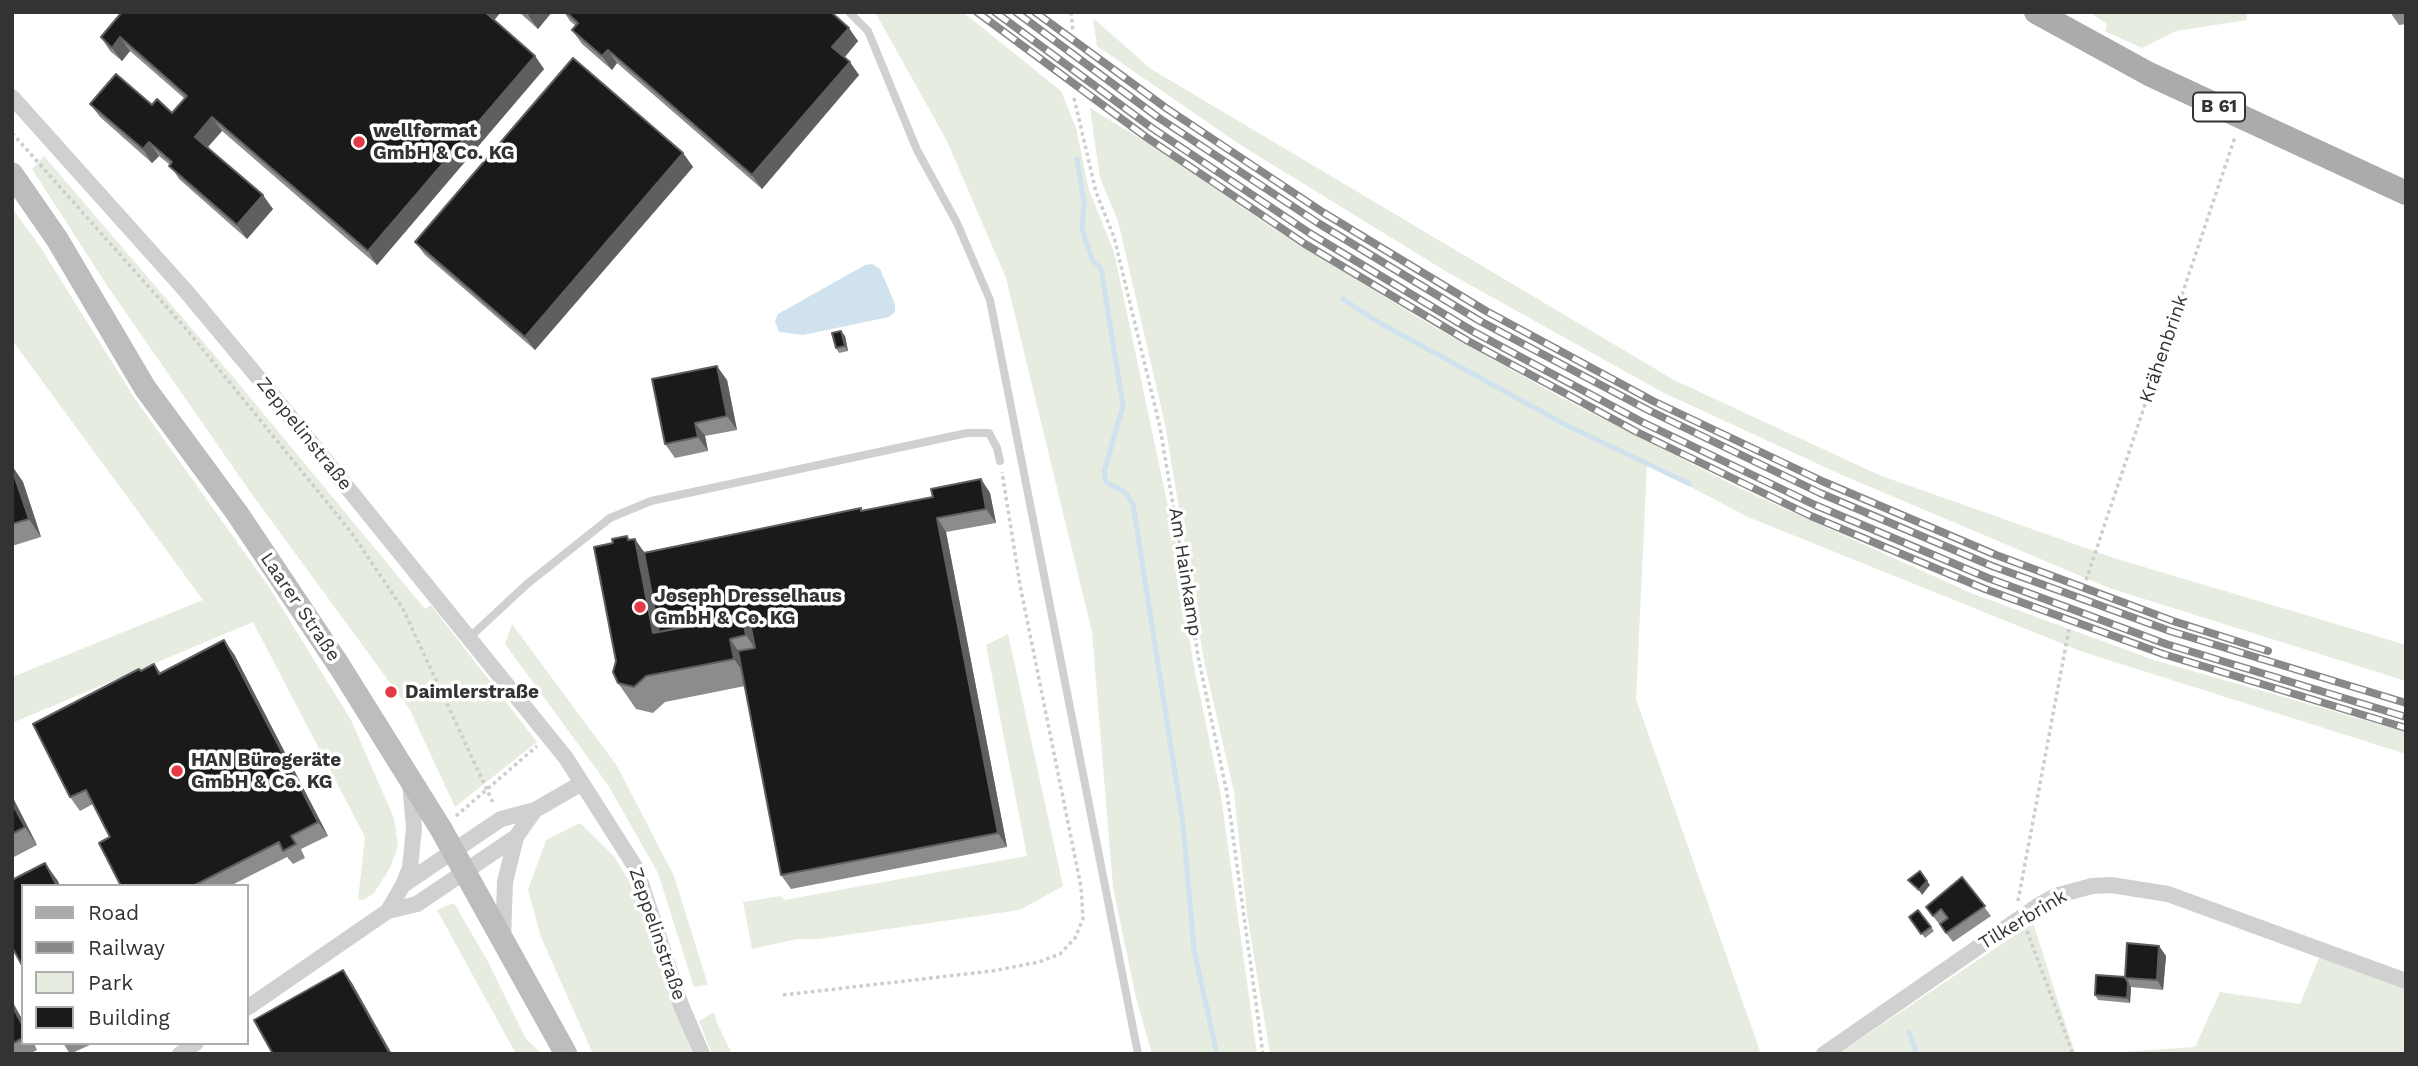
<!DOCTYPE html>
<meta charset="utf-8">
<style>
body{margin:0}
#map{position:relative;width:2418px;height:1066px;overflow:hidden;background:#fff;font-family:"Work Sans",sans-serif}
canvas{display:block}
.frame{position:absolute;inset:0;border:14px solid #333;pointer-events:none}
.legend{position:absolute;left:21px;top:884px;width:228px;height:161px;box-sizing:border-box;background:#fff;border:2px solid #adadad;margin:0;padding:9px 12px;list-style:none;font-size:21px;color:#333}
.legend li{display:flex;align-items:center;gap:14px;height:35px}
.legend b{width:35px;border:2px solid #adadad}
</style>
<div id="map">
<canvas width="2418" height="1066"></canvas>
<div class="frame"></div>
<ul class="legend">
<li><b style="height:9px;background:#ababab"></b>Road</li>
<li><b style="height:9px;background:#888"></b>Railway</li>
<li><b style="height:19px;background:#e6ecdf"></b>Park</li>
<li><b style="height:19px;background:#1a1a1a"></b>Building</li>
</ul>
</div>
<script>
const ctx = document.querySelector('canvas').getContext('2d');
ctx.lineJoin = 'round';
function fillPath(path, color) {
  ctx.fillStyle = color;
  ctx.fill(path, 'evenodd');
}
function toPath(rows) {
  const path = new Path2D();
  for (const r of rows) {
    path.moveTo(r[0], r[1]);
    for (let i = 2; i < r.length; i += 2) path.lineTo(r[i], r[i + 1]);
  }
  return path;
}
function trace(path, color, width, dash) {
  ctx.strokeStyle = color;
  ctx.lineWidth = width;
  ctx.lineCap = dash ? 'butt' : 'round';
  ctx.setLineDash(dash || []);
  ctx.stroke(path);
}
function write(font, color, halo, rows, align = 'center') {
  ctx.font = font + ' "Work Sans",sans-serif';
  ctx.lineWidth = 7;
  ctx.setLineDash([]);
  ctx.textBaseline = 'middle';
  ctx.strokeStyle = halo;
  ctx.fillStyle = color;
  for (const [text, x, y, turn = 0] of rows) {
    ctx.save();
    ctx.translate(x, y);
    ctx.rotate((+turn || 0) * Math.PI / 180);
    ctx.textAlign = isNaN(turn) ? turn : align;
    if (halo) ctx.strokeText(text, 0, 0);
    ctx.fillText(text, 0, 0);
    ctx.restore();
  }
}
const green = toPath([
 [875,12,963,12,1061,91,1076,128,1089,190,1114,252,1176,544,1193,662,1221,796,1257,1054,1152,1054,1136,998,1113,887,1092,632,1006,278,947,141],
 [2089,12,2247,12,2247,20,2176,31,2142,48,2105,31,2107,24],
 [1093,18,1151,69,1674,380,1879,475,2114,558,2406,645,2406,681,2109,588,1842,475,1662,392,1447,272,1239,144,1097,46],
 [1090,108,1159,150,1277,231,1429,324,1562,398,1739,488,1971,593,2154,660,2406,732,2406,754,2083,652,1748,517,1647,464,1636,699,1761,1054,1270,1054,1247,914,1234,792,1204,661,1165,424,1118,221,1100,178],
 [44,156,229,372,425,609,431,605,537,742,455,807,410,710,251,493,108,287,32,169],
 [12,208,41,248,135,399,269,587,351,720,394,818,398,846,390,868,374,893,364,900,358,899,365,837,253,622,12,723,12,677,203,600,12,340],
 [512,624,617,766,674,876,708,985,694,987,658,873,608,785,505,644],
 [1008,634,1063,886,1020,910,818,939,797,939,752,949,743,902,781,896,784,900,1027,856,986,645],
 [580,823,614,856,639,898,692,1054,593,1054,541,937,528,890,546,840],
 [454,903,487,960,526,1039,542,1054,516,1054,437,910],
 [2033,923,2075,1054,1838,1054],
 [2321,953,2406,986,2406,1054,2093,1054,2195,1047,2220,992,2300,1004],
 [714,1012,717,1023,732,1054,712,1054,699,1021]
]);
const water = toPath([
 [872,264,880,269,895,304,895,312,889,317,803,335,779,332,775,321,778,314,865,265]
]);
const stream = toPath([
 [1077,159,1084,202,1082,229,1092,260,1101,268,1123,406,1104,472,1106,482,1125,492,1133,504,1183,824,1194,950,1217,1054],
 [1343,299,1373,319,1566,425,1690,484],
 [1909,1032,1917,1054]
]);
const path = toPath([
 [1071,12,1073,32],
 [1074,98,1096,192,1114,237,1160,427,1199,661,1227,793,1263,1054],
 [12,133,187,330,351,532,403,609,494,805],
 [2086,580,2235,137],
 [456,816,537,746],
 [2018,901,2069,629],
 [2027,931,2073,1054],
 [783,995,992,971,1039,962,1060,954,1075,938,1083,919,1081,887,1020,585,1002,472]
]);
const service = toPath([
 [849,12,868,31,917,150,957,223,990,300,1138,1054],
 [470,637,527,584,610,518,651,501,967,433,989,433,997,448,1000,461]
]);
const minor = toPath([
 [12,97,185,290,266,387,566,758,636,868,681,1005,702,1054],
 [403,885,410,868,414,828,410,783],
 [388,911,403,885,501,819,535,810,582,783],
 [503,939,505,882,516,837],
 [247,1008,388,911,417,904,516,837,535,810],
 [180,1054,196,1043],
 [1824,1054,2036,907,2055,896,2092,886,2111,885,2168,894,2406,981]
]);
const secondary = toPath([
 [12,174,57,239,145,388,237,513,340,667,441,829,566,1054]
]);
const primary = toPath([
 [2036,12,2149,74,2406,193]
]);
const rail = toPath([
 [977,12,1146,137,1305,244,1468,341,1637,432,1811,516,1985,589,2163,654,2406,728],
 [995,12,1152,128,1311,234,1474,332,1642,422,1815,505,1988,578,2166,644,2406,717],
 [1016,12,1159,118,1318,223,1480,321,1648,410,1820,493,1992,566,2170,631,2406,703],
 [1035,12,1166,108,1324,213,1486,311,1653,401,1824,482,1996,555,2173,621,2268,651]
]);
const wall = toPath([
 [519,12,552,12,538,29],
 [564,12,831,12,858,41,845,57,859,75,762,189,617,63,612,70,582,44,572,30,576,26,570,21],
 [2390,12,2406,12,2406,24,2399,25],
 [494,21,535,56,544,69,377,265,222,131,208,147,273,209,247,239,179,179,170,165,159,156,152,163,100,117,90,104,152,105,172,113,185,99,130,51,122,61,110,51,101,37],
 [683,153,693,167,535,350,425,255,415,242],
 [845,336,848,351,839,353,836,348],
 [727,380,737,430,705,436,708,451,675,458,665,444],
 [12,466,23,482,41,537,12,546],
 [981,479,990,493,996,523,946,532,1007,847,791,889,781,875,745,686,665,702,653,713,636,709,618,683,616,661,630,540,645,552,933,497],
 [234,654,328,836,301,849,305,858,293,864,287,857,230,886,121,886,110,837,93,804,80,811,70,797,141,671,154,664,161,673],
 [12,796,37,845,12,858],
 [1962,877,1991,916,1953,942,1926,907],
 [1918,910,1934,931,1925,938,1909,917],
 [2159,946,2166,956,2163,990,2131,987,2130,1003,2098,1000,2095,995,2125,977],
 [12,1001,23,1021,23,1043,34,1043,37,1050,29,1054,12,1054],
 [63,1043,92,1044,70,1054]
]);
const shadedWall = toPath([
 [483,12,501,12,491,24],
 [531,12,552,12,538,29,528,15],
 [849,28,858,41,842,60,832,47],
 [120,37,130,51,122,61,112,48],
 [608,50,617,63,612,70,602,56],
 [535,56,544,69,377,265,368,251],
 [850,62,859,75,762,189,752,175],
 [212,117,222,131,205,150,195,137],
 [149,142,159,156,152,163,143,149],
 [683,153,693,167,535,350,525,337],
 [263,195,273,209,247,239,237,225],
 [841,331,845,336,848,351,845,346],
 [717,366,727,380,737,430,727,416],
 [695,423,705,436,708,451,698,437],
 [12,466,23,482,41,537,29,519],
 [981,479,990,493,996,523,986,509],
 [937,518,946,532,1007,847,998,833],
 [627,536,637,551,635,539,653,565,668,644,653,633],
 [742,616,760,642,764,662,746,635],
 [730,639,748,665,752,685,734,659],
 [224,640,234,654,328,836,318,822],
 [12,796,37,845,25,827,12,803],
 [45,863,58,881,60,886,57,886],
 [1927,881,1930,885,1922,895,1919,890],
 [2159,946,2166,956,2163,990,2157,980],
 [343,970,352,983,392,1054,390,1054],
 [2128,983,2131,987,2130,1003,2127,998],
 [12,1001,23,1021,23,1026,12,1006]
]);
const building = toPath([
 [122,12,485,12,535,56,368,251,212,117,195,137,263,195,237,225,169,166,172,162,149,142,143,149,90,104,116,74,152,105,157,99,172,113,187,96,120,37,112,48,101,37,122,12],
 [566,12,831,12,849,28,832,47,850,62,752,175,608,50,602,56,572,30,578,23,566,12],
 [573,58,683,153,525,337,415,242,573,58],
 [841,331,845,346,836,348,832,333,841,331],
 [717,366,727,416,695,423,698,437,665,444,652,379,717,366],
 [12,469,29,519,12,524,12,469],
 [981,479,986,509,937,518,998,833,781,875,738,651,755,648,751,628,742,616,659,632,644,553,861,508,861,511,933,497,931,489,981,479],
 [627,536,628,540,635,539,653,633,742,616,746,635,730,639,734,659,646,676,634,687,618,683,613,672,616,661,594,547,613,543,612,539,627,536],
 [224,640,318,822,291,836,296,844,283,851,279,842,193,886,121,886,99,843,110,837,86,790,70,797,33,724,139,669,141,671,154,664,159,674,224,640],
 [12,803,25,827,12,834,12,803],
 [45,863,57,886,23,886,23,967,12,947,12,880,45,863],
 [1920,871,1927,881,1919,890,1908,880,1920,871],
 [1962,877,1985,906,1946,933,1940,924,1948,918,1941,909,1933,916,1926,907,1962,877],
 [1918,910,1931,927,1921,934,1909,917,1918,910],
 [2127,943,2159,946,2157,980,2125,978,2127,943],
 [343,970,390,1054,273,1054,254,1020,343,970],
 [2096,975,2125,977,2128,983,2127,998,2095,995,2096,975],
 [12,1006,23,1026,23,1038,12,1044,12,1006]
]);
const markers = [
 [359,142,7,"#e63946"],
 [640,607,7,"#e63946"],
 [391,692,7,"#e63946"],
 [177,771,7,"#e63946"]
];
const shields = [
 [2219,107,52]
];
const shieldNames = [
 ["B 61",2219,107]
];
const poiNames = [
 ["wellformat",373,131],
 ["GmbH & Co. KG",373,153],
 ["Joseph Dresselhaus",654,596],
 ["GmbH & Co. KG",654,618],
 ["Daimlerstraße",405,692],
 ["HAN Bürogeräte",191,760],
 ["GmbH & Co. KG",191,782]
];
const streetNames = [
 ["Krähenbrink",2164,349,-71],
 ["Zeppelinstraße",304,434,51],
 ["Am Hainkamp",1185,572,81],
 ["Laarer Straße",300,607,56],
 ["Tilkerbrink",2023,920,-31],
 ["Zeppelinstraße",657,934,71]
];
fillPath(green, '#e6ecdf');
fillPath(water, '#cfe2ee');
trace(stream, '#cfe2ee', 5);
trace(path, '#cdcdcd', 3.5, [3.5, 3.5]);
trace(service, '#d0d0d0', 8);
trace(minor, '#d0d0d0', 16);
trace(secondary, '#bdbdbd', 23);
trace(primary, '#ababab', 24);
trace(rail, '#888', 8);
trace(rail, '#fff', 5, [16]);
fillPath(wall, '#8c8c8c');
fillPath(shadedWall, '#5f5f5f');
fillPath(building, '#1a1a1a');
trace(building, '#5f5f5f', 2);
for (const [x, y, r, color] of markers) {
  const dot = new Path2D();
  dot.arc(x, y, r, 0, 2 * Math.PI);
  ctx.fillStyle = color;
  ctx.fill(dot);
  trace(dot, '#fff', 2.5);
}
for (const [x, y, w] of shields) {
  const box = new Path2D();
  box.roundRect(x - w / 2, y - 14.5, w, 29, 5);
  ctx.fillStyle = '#fff';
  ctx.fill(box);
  trace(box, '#333', 2);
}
write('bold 18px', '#333', null, shieldNames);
write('bold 19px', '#333', '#fff', poiNames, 'left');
write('19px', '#333', '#fff', streetNames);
</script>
